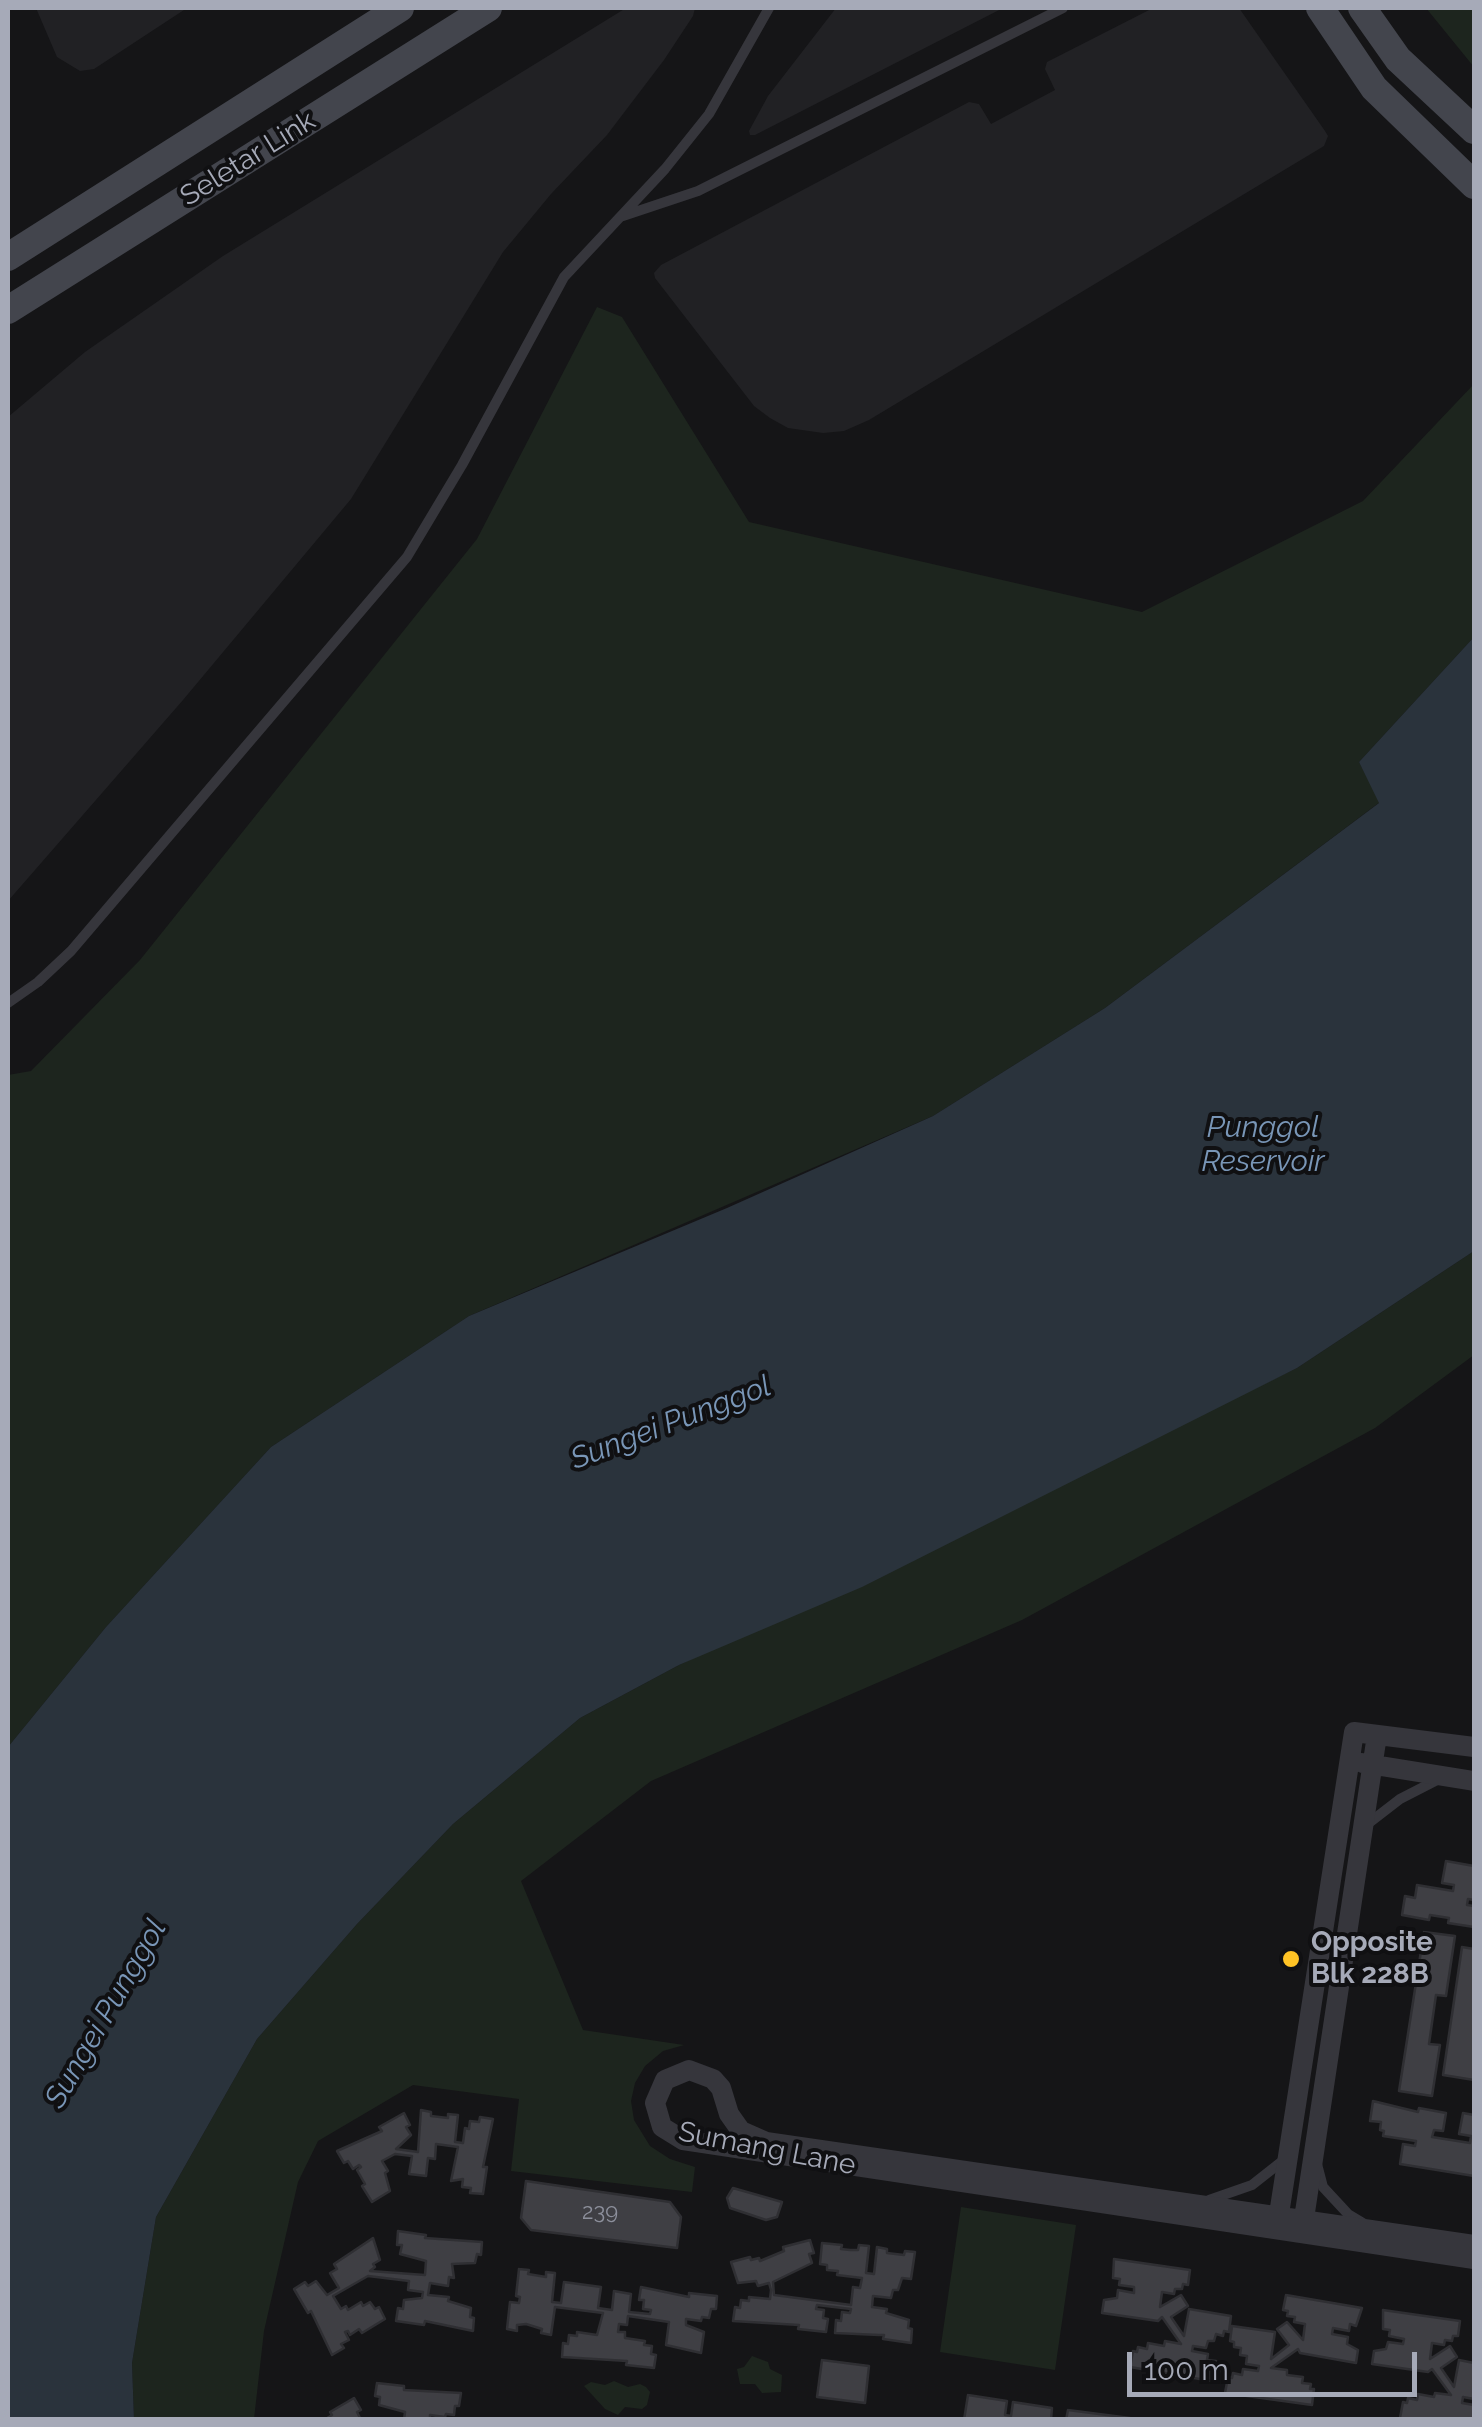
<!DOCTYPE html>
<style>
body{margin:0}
#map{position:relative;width:1482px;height:2427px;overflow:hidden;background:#151517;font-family:Raleway,sans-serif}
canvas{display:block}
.frame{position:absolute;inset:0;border:10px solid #a6aab8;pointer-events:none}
.scale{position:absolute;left:1127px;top:2352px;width:290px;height:45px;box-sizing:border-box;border:5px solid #a6aab8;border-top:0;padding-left:12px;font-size:30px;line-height:35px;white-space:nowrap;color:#a6aab8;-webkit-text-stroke:8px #101012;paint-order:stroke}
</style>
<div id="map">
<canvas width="1482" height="2427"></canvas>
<div class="frame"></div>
<div class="scale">100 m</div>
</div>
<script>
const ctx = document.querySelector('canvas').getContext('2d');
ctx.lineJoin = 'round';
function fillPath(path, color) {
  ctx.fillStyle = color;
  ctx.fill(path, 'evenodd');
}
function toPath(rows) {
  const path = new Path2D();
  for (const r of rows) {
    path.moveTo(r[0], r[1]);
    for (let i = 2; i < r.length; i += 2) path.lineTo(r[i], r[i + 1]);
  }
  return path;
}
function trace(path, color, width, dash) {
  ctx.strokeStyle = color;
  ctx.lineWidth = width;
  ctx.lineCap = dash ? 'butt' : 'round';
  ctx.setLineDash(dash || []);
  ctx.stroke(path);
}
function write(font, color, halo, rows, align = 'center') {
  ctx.font = font + ' Raleway,sans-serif';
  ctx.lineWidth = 8;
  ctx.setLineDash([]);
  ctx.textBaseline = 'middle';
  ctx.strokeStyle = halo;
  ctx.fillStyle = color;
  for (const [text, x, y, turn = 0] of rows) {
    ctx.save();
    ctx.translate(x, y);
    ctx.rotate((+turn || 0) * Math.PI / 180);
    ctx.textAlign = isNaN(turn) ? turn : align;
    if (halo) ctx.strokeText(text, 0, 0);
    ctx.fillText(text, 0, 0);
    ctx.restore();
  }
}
const built = toPath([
 [36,8,187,8,94,69,80,71,57,57],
 [626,8,695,8,693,16,664,60,607,135,551,194,503,252,351,499,183,700,8,901,8,417,85,352,223,256],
 [836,8,1003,8,755,135,750,135,749,131,768,96],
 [1153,8,1239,8,1325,131,1328,136,1324,146,869,420,844,431,823,433,788,428,770,418,754,406,655,278,654,273,661,265,969,102,979,104,991,124,1055,90,1045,69,1047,62]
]);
const green = toPath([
 [1426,8,1474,8,1474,67],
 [597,307,622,317,749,522,1142,612,1363,501,1474,384,1474,637,1359,762,1380,802,1105,1008,933,1116,469,1316,271,1447,106,1627,8,1747,8,1075,31,1071,140,960,477,539],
 [1474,1251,1474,1355,1375,1428,1022,1620,651,1781,521,1881,583,2030,684,2045,663,2051,645,2066,635,2083,631,2101,634,2120,650,2146,670,2159,695,2167,692,2192,511,2171,519,2099,413,2085,318,2141,298,2182,264,2331,254,2419,134,2420,132,2363,156,2217,257,2039,357,1924,453,1824,580,1718,679,1665,1297,1368],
 [961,2207,1076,2225,1055,2370,940,2352],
 [752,2356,768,2362,770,2369,782,2375,781,2392,762,2393,755,2384,740,2384,737,2369,744,2367],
 [614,2381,628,2387,640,2384,646,2387,650,2392,647,2405,642,2409,625,2407,618,2415,605,2409,584,2386,591,2382,605,2385]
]);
const water = toPath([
 [1474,637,1474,1251,1297,1368,862,1587,679,1665,580,1718,453,1824,357,1924,257,2039,156,2217,132,2363,134,2419,8,2419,8,1747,106,1627,271,1447,469,1316,727,1208,933,1116,1105,1008,1379,803,1359,762]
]);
const building = toPath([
 [1446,1861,1474,1866,1474,1900,1468,1899,1467,1905,1474,1906,1474,1927,1448,1923,1449,1918,1430,1915,1429,1920,1402,1915,1405,1896,1415,1898,1417,1885,1453,1891,1454,1885,1442,1883,1446,1861],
 [1424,1932,1455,1936,1446,1996,1436,1995,1429,2044,1440,2045,1432,2096,1399,2091,1424,1932],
 [1462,1947,1474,1949,1474,2080,1443,2075,1462,1947],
 [1373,2101,1418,2112,1419,2108,1446,2113,1443,2131,1434,2130,1432,2137,1470,2143,1471,2136,1459,2134,1463,2113,1474,2115,1474,2176,1400,2164,1403,2144,1415,2146,1416,2141,1383,2136,1384,2131,1380,2130,1381,2122,1370,2121,1373,2101],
 [421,2110,431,2112,431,2116,448,2118,448,2114,458,2115,455,2142,463,2143,465,2128,469,2129,470,2121,479,2122,480,2117,493,2119,483,2167,487,2167,483,2194,470,2193,471,2188,462,2187,463,2179,451,2181,458,2147,436,2144,435,2159,428,2158,426,2176,409,2174,412,2156,395,2154,382,2161,388,2171,385,2173,390,2191,372,2202,362,2186,365,2184,357,2170,361,2167,359,2165,353,2169,348,2161,344,2163,337,2151,382,2131,379,2127,404,2113,410,2125,406,2127,411,2135,396,2149,418,2152,421,2110],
 [526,2181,670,2202,681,2217,677,2248,531,2230,521,2218,526,2181],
 [733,2188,782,2202,777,2217,766,2220,730,2208,727,2198,733,2188],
 [398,2231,426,2235,425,2238,482,2242,481,2255,477,2254,475,2263,452,2264,454,2278,449,2277,448,2286,430,2283,428,2295,449,2297,448,2301,471,2308,470,2317,474,2318,473,2331,425,2321,424,2325,396,2321,398,2308,403,2309,404,2300,422,2298,423,2292,408,2290,409,2281,368,2276,333,2296,341,2309,346,2306,348,2310,361,2302,363,2306,370,2302,375,2309,379,2307,385,2319,362,2333,359,2329,350,2335,348,2331,345,2332,349,2340,341,2344,344,2348,332,2355,311,2311,308,2313,294,2289,305,2282,308,2286,316,2281,327,2295,339,2288,330,2273,337,2269,334,2264,373,2238,380,2260,373,2264,375,2267,370,2271,425,2275,426,2261,400,2254,402,2245,397,2245,398,2231],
 [810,2240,814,2253,809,2254,812,2263,773,2282,774,2295,851,2305,853,2287,860,2288,862,2278,837,2275,838,2271,827,2270,827,2265,820,2264,822,2243,842,2245,841,2249,850,2250,858,2250,859,2245,869,2246,866,2273,874,2274,877,2247,887,2249,887,2253,904,2255,905,2251,915,2252,911,2279,902,2278,898,2290,893,2290,891,2298,873,2296,872,2307,887,2309,886,2313,909,2320,908,2328,912,2329,911,2343,883,2339,884,2335,879,2335,835,2333,836,2320,841,2321,842,2312,850,2313,851,2309,817,2305,816,2309,824,2310,823,2318,828,2319,826,2332,798,2329,799,2325,733,2321,735,2307,740,2308,741,2300,749,2301,749,2297,770,2299,771,2290,769,2283,758,2286,756,2281,738,2283,731,2262,750,2257,751,2260,759,2258,760,2261,784,2251,783,2247,810,2240],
 [1114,2259,1190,2270,1188,2285,1183,2284,1182,2289,1175,2289,1174,2294,1162,2292,1160,2307,1181,2295,1188,2306,1171,2317,1184,2336,1189,2309,1231,2316,1229,2332,1224,2331,1223,2336,1216,2334,1214,2341,1208,2341,1206,2348,1193,2346,1192,2351,1208,2354,1207,2360,1216,2361,1215,2366,1220,2367,1217,2382,1130,2367,1133,2351,1137,2352,1138,2347,1147,2349,1148,2343,1164,2346,1165,2341,1181,2344,1162,2317,1158,2321,1102,2313,1104,2300,1117,2298,1118,2290,1134,2293,1134,2287,1119,2285,1120,2279,1113,2278,1114,2259],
 [519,2269,529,2270,528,2274,546,2277,546,2272,555,2273,552,2302,561,2303,564,2282,601,2287,598,2308,612,2310,614,2291,631,2294,629,2312,650,2314,651,2310,643,2309,644,2300,639,2300,641,2287,689,2297,689,2293,717,2296,716,2309,711,2309,709,2318,702,2317,701,2321,686,2319,686,2325,704,2332,701,2353,666,2345,669,2322,628,2316,627,2325,619,2324,618,2332,625,2332,625,2338,645,2341,644,2345,652,2346,651,2354,656,2355,654,2368,626,2365,627,2361,562,2357,563,2343,568,2344,569,2335,577,2336,577,2332,597,2335,603,2313,555,2307,551,2335,541,2333,542,2329,526,2324,517,2325,517,2331,507,2329,510,2302,519,2303,520,2297,516,2296,519,2269],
 [1286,2295,1362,2308,1356,2326,1350,2324,1349,2331,1333,2328,1332,2334,1348,2337,1347,2344,1358,2350,1356,2363,1300,2353,1298,2349,1271,2368,1287,2370,1287,2375,1303,2377,1302,2383,1311,2384,1310,2389,1314,2389,1312,2405,1225,2393,1228,2377,1232,2378,1233,2373,1242,2375,1243,2369,1258,2371,1259,2366,1246,2364,1247,2356,1240,2355,1241,2348,1234,2347,1234,2342,1230,2341,1232,2326,1275,2332,1271,2359,1289,2345,1277,2329,1287,2322,1303,2340,1305,2324,1294,2322,1295,2317,1287,2316,1288,2311,1283,2310,1286,2295],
 [1383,2310,1460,2321,1458,2336,1453,2336,1452,2341,1445,2340,1444,2345,1432,2343,1430,2359,1450,2346,1457,2357,1441,2368,1454,2387,1459,2360,1474,2363,1474,2399,1463,2397,1462,2403,1474,2405,1474,2420,1400,2418,1403,2402,1407,2403,1408,2398,1417,2400,1418,2394,1434,2397,1435,2393,1451,2395,1432,2369,1428,2372,1372,2364,1374,2351,1386,2349,1388,2342,1403,2344,1404,2339,1389,2336,1390,2330,1383,2329,1383,2310],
 [822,2360,869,2366,865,2403,817,2397,822,2360],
 [377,2383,404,2386,404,2390,461,2393,459,2406,455,2406,454,2415,446,2414,445,2417,430,2415,430,2420,404,2420,405,2412,379,2405,380,2397,375,2396,377,2383],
 [968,2395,1007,2401,1005,2415,1011,2416,1013,2402,1052,2408,1051,2420,964,2420,968,2395],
 [354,2398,361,2410,357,2412,361,2420,324,2420,332,2415,330,2412,354,2398],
 [1068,2410,1130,2418,1130,2420,1066,2420,1068,2410]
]);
const service = toPath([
 [623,216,698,191,1063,8],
 [8,1003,38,982,71,951,407,557,462,465,564,277,665,169,709,114,769,8],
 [1365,1826,1400,1799,1439,1779],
 [1317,2164,1323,2187,1348,2214,1363,2223],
 [1209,2200,1252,2185,1285,2159]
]);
const minor = toPath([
 [1362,1763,1474,1781],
 [1277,2227,1354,1732,1474,1747],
 [1302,2232,1377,1735],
 [1474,2245,766,2142,741,2131,729,2114,721,2088,713,2079,689,2070,665,2080,655,2103,662,2127,683,2140,1474,2259]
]);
const secondary = toPath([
 [1320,8,1374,88,1474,185],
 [1362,8,1398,59,1474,130],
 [8,257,400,8],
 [8,310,488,8]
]);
const markers = [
 [1291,1959,10,"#ffc325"]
];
const numberNames = [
 ["239",600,2212]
];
const streetNames = [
 ["Seletar Link",248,159,-32],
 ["Sumang Lane",767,2149,11]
];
const poiNames = [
 ["Opposite",1311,1943],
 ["Blk 228B",1311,1975]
];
const waterNames = [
 ["Punggol",1263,1128],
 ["Reservoir",1263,1162],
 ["Sungei Punggol",671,1423,-21],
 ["Sungei Punggol",106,2014,-60]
];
fillPath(built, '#212124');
fillPath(green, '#1d251e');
fillPath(water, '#2a333c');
fillPath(building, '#3f3f44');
trace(building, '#2f2f33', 2.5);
trace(service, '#36363c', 10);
trace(minor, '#36363c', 20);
trace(secondary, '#43454d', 28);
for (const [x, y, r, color] of markers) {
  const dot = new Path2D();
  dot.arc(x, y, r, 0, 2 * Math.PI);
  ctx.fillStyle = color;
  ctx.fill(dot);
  trace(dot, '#101012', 4);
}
write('22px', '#8c8f9b', null, numberNames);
write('28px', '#a6aab8', '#101012', streetNames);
write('bold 28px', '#a6aab8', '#101012', poiNames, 'left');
write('italic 30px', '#7996b7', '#101012', waterNames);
</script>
